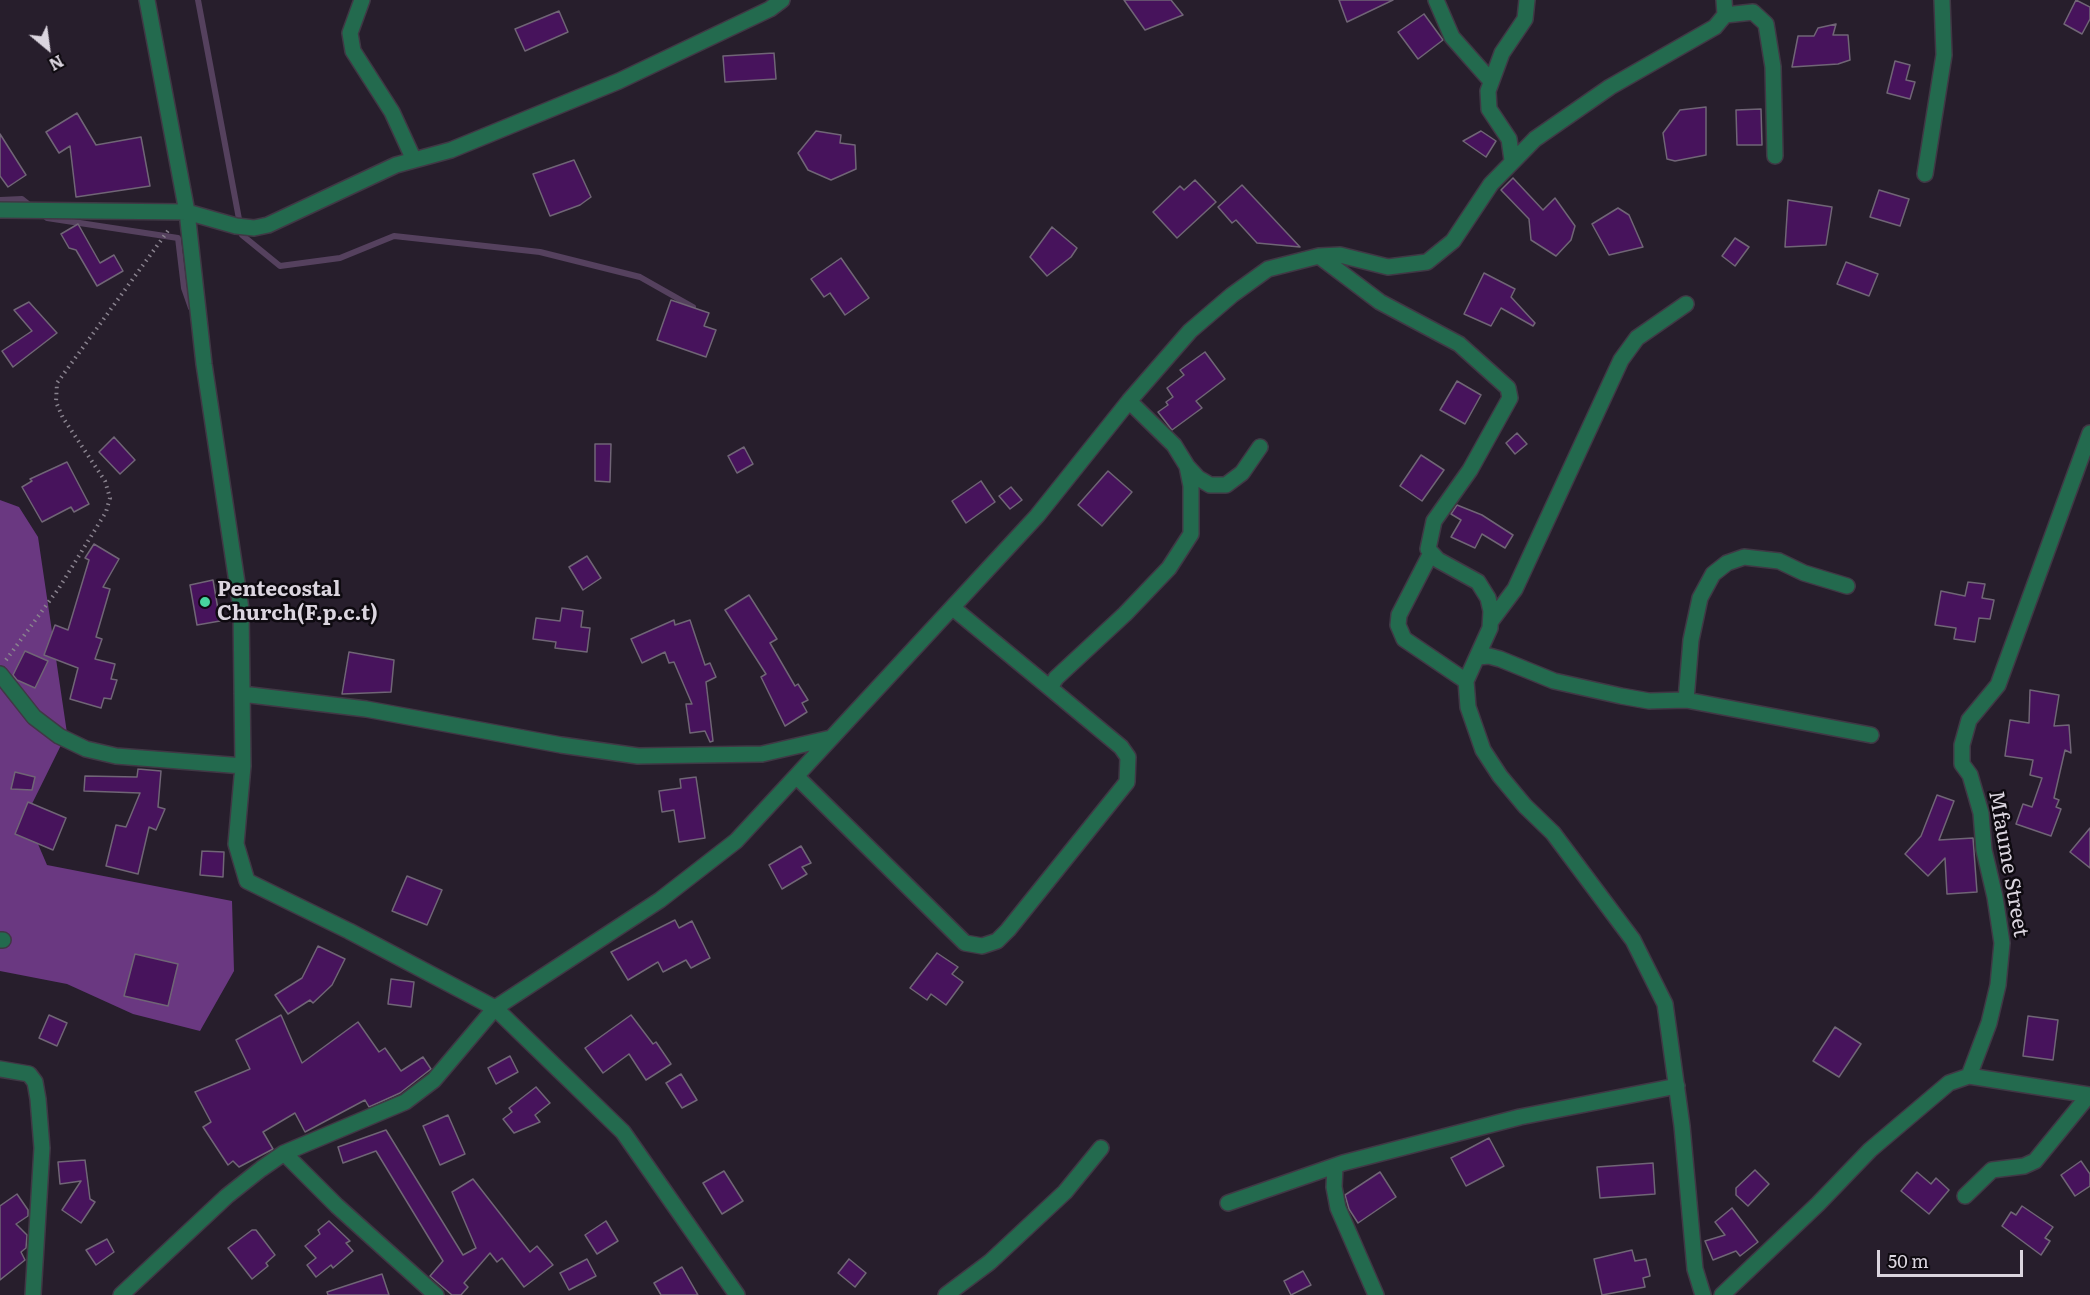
<!DOCTYPE html>
<style>
body{margin:0}
#map{position:relative;width:2090px;height:1295px;overflow:hidden;background:#271e2c;font-family:Literata,serif}
canvas{display:block}
.north{position:absolute;left:18px;top:18px;width:60px;height:60px;-webkit-text-stroke:4px #0e0a10;paint-order:stroke;rotate:151deg;font-size:16px;font-weight:700;line-height:24px;text-align:center;color:#dbd5df}
.north::after{content:'';display:block;margin:auto;width:21px;height:27px;background:#dbd5df;clip-path:polygon(50% 0,100% 100%,50% 72%,0 100%)}
.scale{position:absolute;left:1877px;top:1250px;width:146px;height:27px;box-sizing:border-box;border:3px solid #dbd5df;border-top:0;padding-left:8px;font-size:18px;line-height:21px;white-space:nowrap;color:#dbd5df;-webkit-text-stroke:4px #0e0a10;paint-order:stroke}
</style>
<div id="map">
<canvas width="2090" height="1295"></canvas>
<div class="north">N</div>
<div class="scale">50 m</div>
</div>
<script>
const ctx = document.querySelector('canvas').getContext('2d');
ctx.lineJoin = 'round';
function fillPath(path, color) {
  ctx.fillStyle = color;
  ctx.fill(path, 'evenodd');
}
function toPath(rows) {
  const path = new Path2D();
  for (const r of rows) {
    path.moveTo(r[0], r[1]);
    for (let i = 2; i < r.length; i += 2) path.lineTo(r[i], r[i + 1]);
  }
  return path;
}
function trace(path, color, width, dash) {
  ctx.strokeStyle = color;
  ctx.lineWidth = width;
  ctx.lineCap = dash ? 'butt' : 'round';
  ctx.setLineDash(dash || []);
  ctx.stroke(path);
}
function write(font, color, halo, rows, align = 'center') {
  ctx.font = font + ' Literata,serif';
  ctx.lineWidth = 5;
  ctx.setLineDash([]);
  ctx.textBaseline = 'middle';
  ctx.strokeStyle = halo;
  ctx.fillStyle = color;
  for (const [text, x, y, turn = 0] of rows) {
    ctx.save();
    ctx.translate(x, y);
    ctx.rotate((+turn || 0) * Math.PI / 180);
    ctx.textAlign = isNaN(turn) ? turn : align;
    if (halo) ctx.strokeText(text, 0, 0);
    ctx.fillText(text, 0, 0);
    ctx.restore();
  }
}
const forest = toPath([
 [0,500,19,507,38,537,67,733,26,816,47,865,232,901,234,971,200,1031,133,1014,67,984,0,971]
]);
const stream = toPath([
 [198,0,242,235,280,266,340,258,394,236,540,252,640,277,693,307],
 [0,200,22,199,32,207],
 [41,213,47,218,178,238,184,288,191,308]
]);
const building = toPath([
 [1124,0,1171,0,1183,15,1145,30,1124,0],
 [1339,0,1393,0,1347,22,1339,0],
 [2076,0,2090,7,2090,19,2082,34,2064,24,2076,0],
 [559,11,568,32,525,51,515,29,559,11],
 [1424,14,1443,40,1418,59,1398,32,1424,14],
 [1836,24,1833,35,1848,35,1850,60,1838,64,1792,67,1798,36,1814,36,1818,28,1836,24],
 [774,53,776,79,725,82,723,56,774,53],
 [1895,61,1910,65,1906,80,1915,82,1910,99,1887,93,1895,61],
 [1706,107,1706,155,1675,161,1667,159,1663,133,1680,110,1706,107],
 [1761,109,1762,145,1737,145,1736,110,1761,109],
 [77,113,96,145,141,137,150,186,76,197,70,146,59,153,46,132,77,113],
 [816,131,841,135,840,143,855,145,856,169,831,180,808,170,798,153,816,131],
 [1481,131,1496,141,1486,157,1463,141,1481,131],
 [0,134,26,175,8,187,0,176,0,134],
 [574,160,591,197,580,205,550,216,533,174,574,160],
 [1513,178,1543,210,1555,198,1575,226,1571,240,1556,256,1531,240,1529,219,1501,190,1513,178],
 [1195,180,1216,202,1177,238,1153,212,1180,186,1184,190,1195,180],
 [1242,185,1300,247,1257,243,1236,220,1232,223,1218,207,1242,185],
 [1879,190,1909,199,1900,226,1870,217,1879,190],
 [1788,200,1832,207,1826,245,1785,247,1788,200],
 [1618,208,1629,215,1643,247,1609,255,1592,224,1618,208],
 [78,224,100,263,114,255,123,271,97,286,76,250,69,248,61,234,78,224],
 [1052,227,1077,248,1071,257,1047,276,1030,257,1052,227],
 [1735,238,1749,247,1735,266,1722,256,1735,238],
 [841,258,869,298,845,315,830,293,824,297,811,279,841,258],
 [1846,262,1878,274,1869,296,1837,284,1846,262],
 [1484,273,1515,289,1511,297,1535,323,1533,326,1501,308,1491,326,1464,314,1484,273],
 [671,300,709,313,704,326,716,330,706,357,657,340,671,300],
 [29,302,57,333,13,367,2,351,32,331,14,310,29,302],
 [1205,352,1225,379,1196,401,1202,408,1172,430,1158,412,1168,405,1166,402,1173,397,1167,388,1184,375,1180,370,1205,352],
 [1457,381,1481,395,1465,424,1440,410,1457,381],
 [1517,433,1527,444,1515,454,1506,443,1517,433],
 [114,437,135,460,120,474,99,452,114,437],
 [595,444,611,444,610,482,595,481,595,444],
 [744,447,753,464,737,473,728,456,744,447],
 [1421,455,1444,470,1422,501,1400,486,1421,455],
 [67,462,89,504,74,512,71,507,42,522,22,487,32,481,30,479,67,462],
 [1108,471,1132,492,1102,526,1078,505,1108,471],
 [981,481,995,502,966,523,952,501,981,481],
 [1011,487,1022,500,1010,509,999,496,1011,487],
 [1457,505,1482,515,1513,535,1505,548,1482,534,1475,548,1451,537,1461,520,1451,514,1457,505],
 [94,544,119,559,103,587,110,589,96,637,102,639,95,659,115,664,111,679,117,680,111,699,104,698,101,708,70,699,78,668,44,655,55,625,68,630,89,560,85,558,94,544],
 [587,556,601,578,583,590,569,567,587,556],
 [213,580,220,621,197,625,190,585,213,580],
 [1968,582,1985,584,1982,598,1994,600,1990,619,1979,618,1975,642,1954,639,1956,628,1935,625,1941,591,1965,596,1968,582],
 [749,595,777,639,770,643,795,686,798,684,808,700,802,703,807,712,785,726,761,677,766,674,725,610,749,595],
 [562,608,583,611,581,627,590,628,587,652,555,648,556,642,533,639,536,618,560,621,562,608],
 [674,620,675,625,690,620,705,665,710,663,716,677,706,682,713,741,710,742,705,731,690,733,686,704,692,704,674,662,669,663,665,652,642,663,631,639,674,620],
 [25,651,48,661,35,688,17,680,13,675,25,651],
 [349,652,394,660,391,692,342,694,349,652],
 [2030,690,2059,695,2054,726,2069,725,2071,753,2065,750,2054,798,2059,800,2056,807,2061,809,2051,836,2016,824,2023,804,2032,807,2042,778,2030,775,2033,760,2005,756,2010,720,2029,723,2030,690],
 [138,769,161,771,158,807,165,809,156,830,149,827,138,874,106,866,116,825,126,827,140,793,84,791,85,776,137,777,138,769],
 [15,772,35,777,32,790,11,789,15,772],
 [696,777,705,838,679,842,674,810,662,812,659,791,681,788,680,779,696,777],
 [1937,795,1954,801,1939,840,1973,838,1977,892,1947,894,1945,858,1928,876,1905,854,1921,836,1937,795],
 [28,802,66,818,53,850,15,834,28,802],
 [2090,828,2090,868,2070,852,2090,828],
 [801,846,811,863,802,867,807,874,782,889,769,865,801,846],
 [202,851,224,852,223,877,200,875,202,851],
 [407,876,442,890,427,925,392,911,407,876],
 [675,920,679,928,692,921,710,958,691,968,686,960,663,972,658,962,628,980,611,952,675,920],
 [318,946,345,959,332,985,313,1003,310,1000,288,1014,275,995,302,978,318,946],
 [937,953,958,967,952,974,963,982,946,1005,931,994,927,1000,910,988,937,953],
 [135,954,178,964,168,1006,124,996,135,954],
 [391,979,414,982,411,1007,388,1004,391,979],
 [49,1015,67,1023,57,1046,39,1038,49,1015],
 [281,1015,302,1063,358,1022,379,1052,385,1048,401,1071,423,1057,431,1069,400,1093,369,1107,365,1100,305,1132,295,1113,263,1132,273,1149,239,1167,233,1161,228,1165,203,1127,211,1122,195,1092,250,1069,236,1040,281,1015],
 [631,1015,653,1044,656,1042,671,1064,646,1080,629,1054,603,1073,585,1048,631,1015],
 [2028,1016,2058,1020,2053,1060,2023,1056,2028,1016],
 [1835,1027,1861,1044,1839,1077,1813,1061,1835,1027],
 [510,1056,518,1072,496,1084,488,1068,510,1056],
 [681,1074,697,1100,682,1108,666,1083,681,1074],
 [536,1087,550,1103,535,1115,540,1122,514,1133,503,1119,512,1112,509,1108,536,1087],
 [448,1115,465,1154,440,1165,423,1126,448,1115],
 [386,1130,463,1255,476,1248,452,1192,473,1179,530,1252,537,1246,553,1265,524,1287,502,1258,497,1262,490,1253,464,1283,468,1287,461,1295,452,1295,430,1276,443,1261,376,1151,343,1163,338,1147,386,1130],
 [1489,1138,1504,1166,1466,1186,1451,1158,1489,1138],
 [85,1160,90,1199,95,1202,81,1223,62,1210,81,1181,60,1184,58,1162,85,1160],
 [2081,1161,2090,1174,2090,1186,2075,1196,2061,1175,2081,1161],
 [1653,1163,1655,1194,1600,1198,1597,1167,1653,1163],
 [1755,1170,1769,1184,1748,1206,1736,1195,1736,1188,1755,1170],
 [724,1171,743,1201,722,1214,703,1183,724,1171],
 [1380,1172,1396,1197,1358,1223,1349,1209,1345,1195,1380,1172],
 [1917,1172,1931,1184,1936,1178,1949,1190,1929,1214,1901,1191,1917,1172],
 [17,1194,28,1210,28,1216,16,1224,27,1235,26,1248,21,1252,25,1260,0,1280,0,1206,17,1194],
 [2022,1206,2053,1227,2045,1238,2050,1241,2041,1255,2002,1226,2011,1212,2016,1215,2022,1206],
 [1732,1208,1758,1242,1740,1256,1736,1251,1713,1260,1705,1241,1725,1235,1715,1222,1732,1208],
 [329,1221,350,1241,346,1243,353,1251,333,1268,331,1265,316,1277,307,1265,316,1258,305,1246,320,1234,318,1230,329,1221],
 [606,1221,618,1241,597,1254,585,1235,606,1221],
 [252,1230,256,1230,275,1255,266,1263,268,1266,252,1279,228,1248,252,1230],
 [107,1239,114,1252,96,1265,86,1250,107,1239],
 [1632,1250,1635,1261,1646,1259,1650,1276,1643,1278,1645,1287,1602,1295,1594,1259,1632,1250],
 [587,1259,596,1276,569,1290,560,1273,587,1259],
 [849,1259,866,1273,855,1287,838,1273,849,1259],
 [682,1267,698,1295,661,1295,654,1283,682,1267],
 [1303,1271,1311,1285,1291,1295,1284,1281,1303,1271],
 [382,1274,389,1295,328,1295,327,1292,382,1274]
]);
const path = toPath([
 [6,660,59,588,106,512,110,498,105,481,63,418,56,402,57,383,170,228]
]);
const minor = toPath([
 [147,0,187,212,204,364,241,609,243,766,236,844,247,881,349,931,495,1008,623,1132,737,1295],
 [362,0,350,33,353,51,392,112,414,160],
 [1436,0,1452,37,1491,81],
 [1725,15,1753,12,1766,24,1773,67,1775,156],
 [1512,160,1509,139,1489,109,1488,91,1502,53,1525,19,1527,0],
 [1925,174,1944,55,1942,0],
 [0,210,187,212,236,226,254,228,268,225,396,165,451,150,619,81,770,9,782,0],
 [1319,256,1380,302,1459,344,1508,388,1510,398,1470,470,1434,521,1428,549,1438,560,1478,582,1488,598,1491,611,1490,628,1466,681,1468,707,1483,750,1500,776,1525,806,1553,833,1633,940,1665,1004,1682,1126,1695,1269,1703,1295],
 [1187,466,1198,478,1210,485,1226,485,1242,473,1260,447],
 [1431,553,1399,615,1398,625,1404,639,1466,681],
 [953,608,1050,688],
 [1491,621,1515,589,1621,360,1637,338,1686,304],
 [1478,657,1489,656,1500,659,1554,681,1621,696,1649,701,1686,700,1871,735],
 [0,674,34,717,59,736,86,749,116,756,243,766],
 [242,694,366,709,561,745,638,756,762,754,831,738],
 [1686,700,1691,640,1700,598,1713,574,1727,563,1744,557,1779,561,1804,573,1847,586],
 [797,777,965,943,982,946,997,941,1008,930,1127,782,1128,757,1121,747,1050,688,1056,678,1125,614,1169,568,1191,534,1191,486,1187,466,1174,445,1129,401],
 [0,940,3,940],
 [0,1069,29,1074,35,1082,38,1099,42,1148,33,1295],
 [1969,1076,1989,1023,1998,985,2002,943,1995,897,1984,850,1981,813,1970,775,1962,764,1962,745,1969,720,1998,685,2090,433],
 [284,1153,337,1206,436,1295],
 [1335,1167,1334,1187,1338,1208,1376,1295],
 [1965,1196,1992,1170,2024,1166,2035,1161,2089,1095],
 [1228,1203,1343,1163,1520,1117,1677,1086],
 [121,1295,227,1196,261,1169,284,1153,405,1102,434,1080,495,1008,660,900,736,841,1037,516,1129,401,1190,331,1232,295,1268,269,1319,256,1340,255,1388,267,1427,262,1453,241,1491,184,1535,139,1610,87,1715,27,1725,15,1724,0],
 [946,1295,990,1262,1065,1192,1101,1148],
 [1722,1295,1818,1204,1870,1150,1949,1083,1969,1076,2090,1095]
]);
const markers = [
 [205,602,6,"#47d49e"]
];
const poiNames = [
 ["Pentecostal",217,590],
 ["Church(F.p.c.t)",217,614]
];
const streetNames = [
 ["Mfaume Street",2008,864,80]
];
fillPath(forest, '#6a3881');
trace(stream, '#55415e', 6);
fillPath(building, '#47135c');
trace(building, '#706576', 1.5);
trace(minor, '#403845', 18);
trace(path, '#89828e', 4, [1.5, 4.5]);
trace(minor, '#236a4e', 15);
for (const [x, y, r, color] of markers) {
  const dot = new Path2D();
  dot.arc(x, y, r, 0, 2 * Math.PI);
  ctx.fillStyle = color;
  ctx.fill(dot);
  trace(dot, '#0e0a10', 2);
}
write('bold 21px', '#dbd5df', '#0e0a10', poiNames, 'left');
write('21px', '#dbd5df', '#0e0a10', streetNames);
</script>
